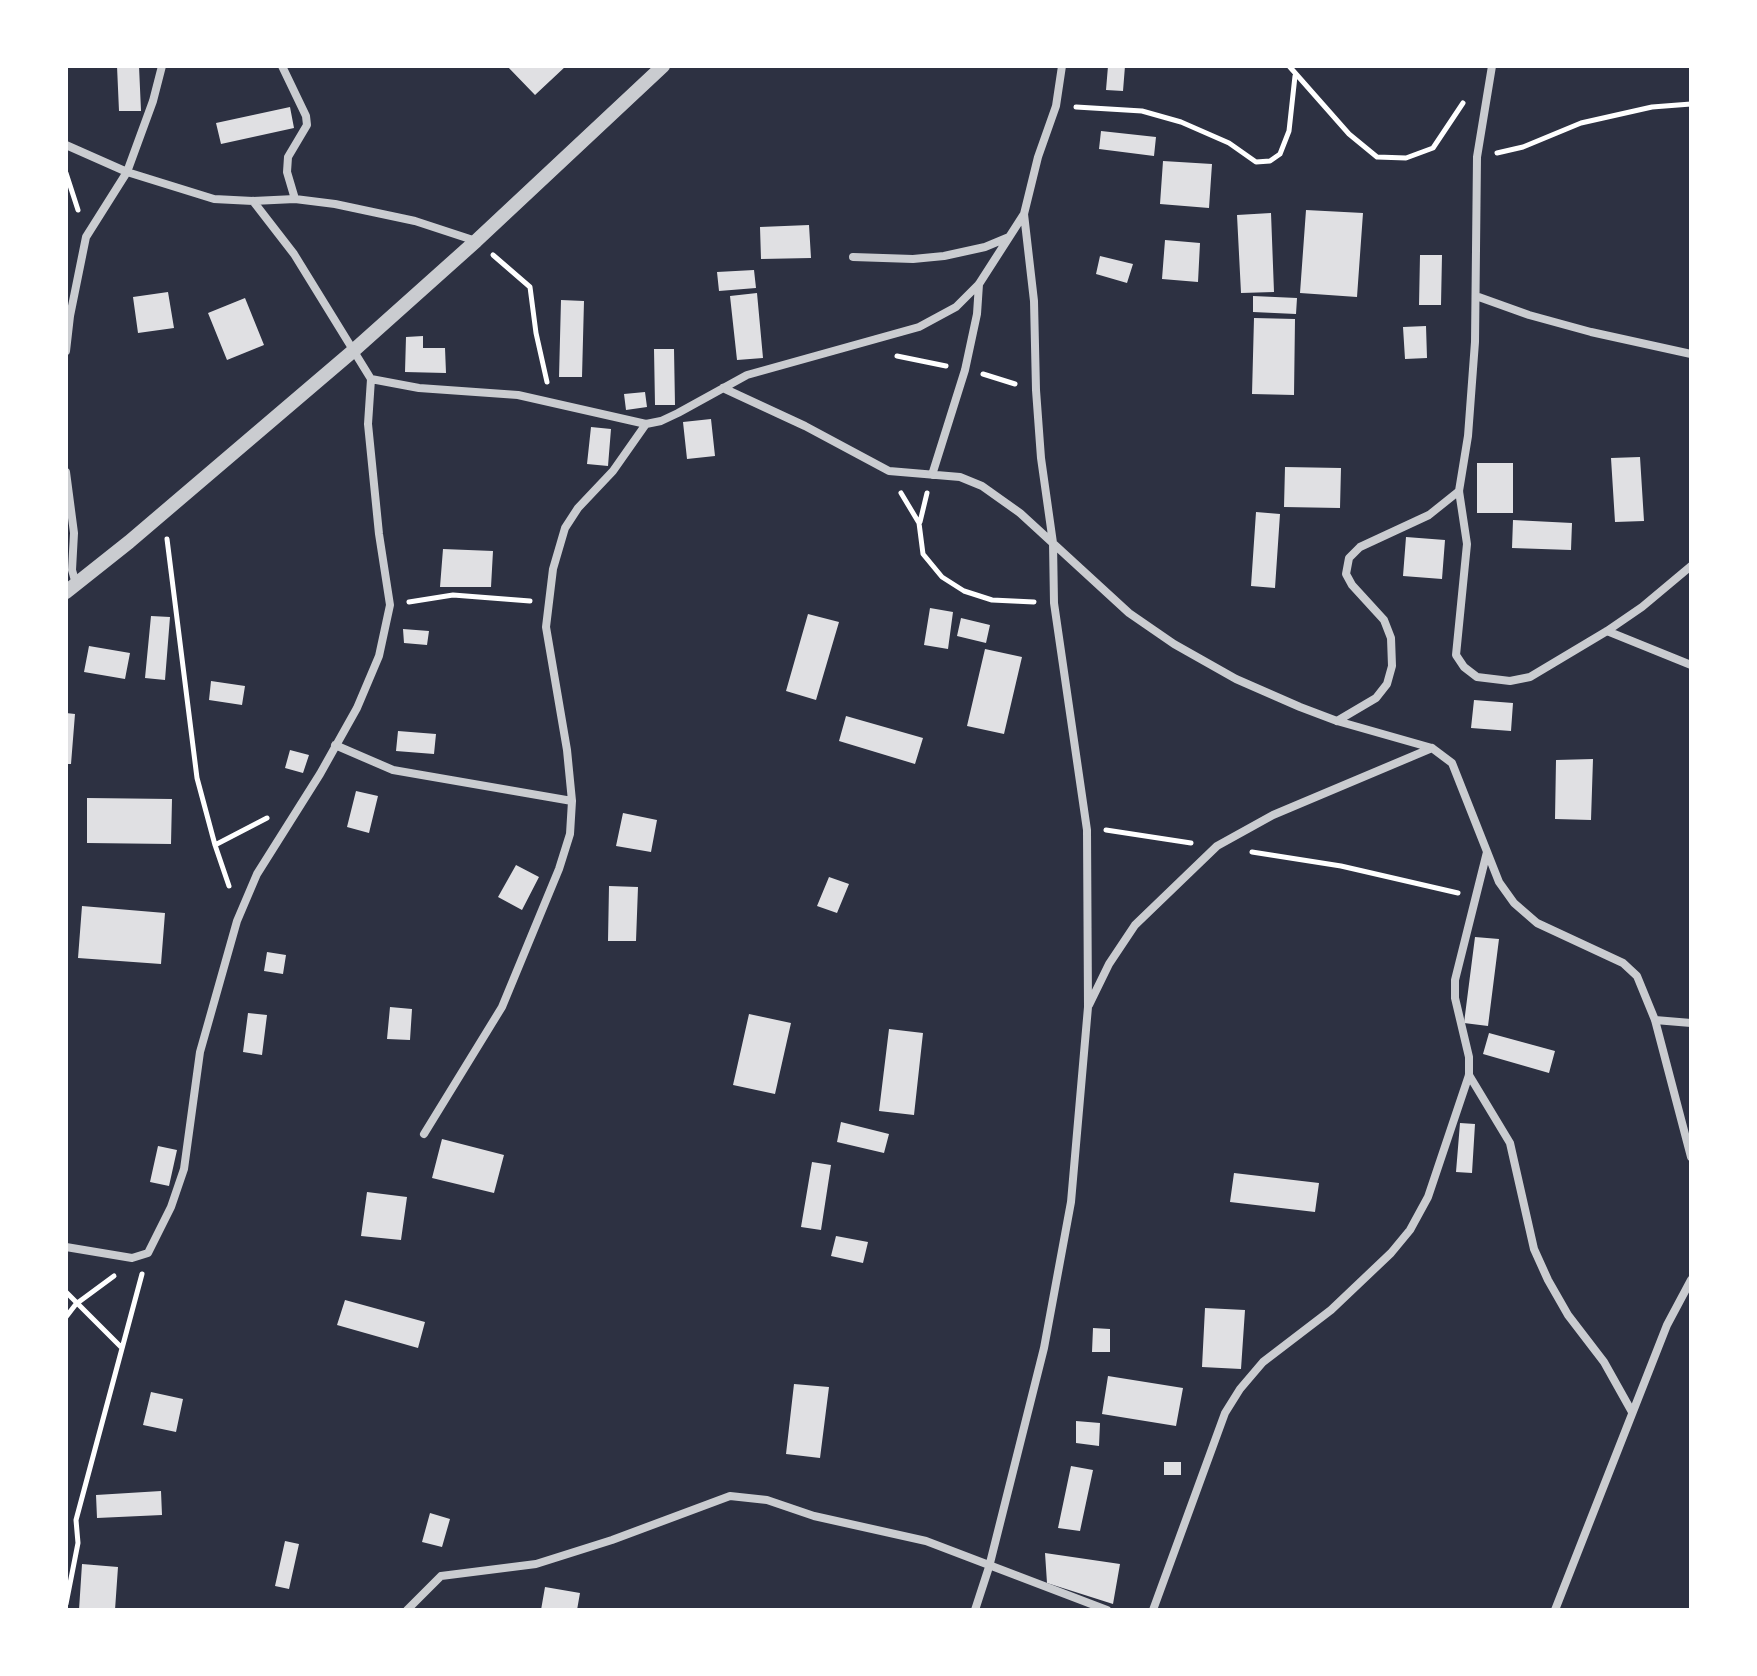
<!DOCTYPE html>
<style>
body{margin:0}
#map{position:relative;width:1757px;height:1676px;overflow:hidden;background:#2d3142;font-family:"Golos Text",sans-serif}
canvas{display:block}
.frame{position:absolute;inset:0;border:68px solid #fff;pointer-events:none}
</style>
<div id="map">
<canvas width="1757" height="1676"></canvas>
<div class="frame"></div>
</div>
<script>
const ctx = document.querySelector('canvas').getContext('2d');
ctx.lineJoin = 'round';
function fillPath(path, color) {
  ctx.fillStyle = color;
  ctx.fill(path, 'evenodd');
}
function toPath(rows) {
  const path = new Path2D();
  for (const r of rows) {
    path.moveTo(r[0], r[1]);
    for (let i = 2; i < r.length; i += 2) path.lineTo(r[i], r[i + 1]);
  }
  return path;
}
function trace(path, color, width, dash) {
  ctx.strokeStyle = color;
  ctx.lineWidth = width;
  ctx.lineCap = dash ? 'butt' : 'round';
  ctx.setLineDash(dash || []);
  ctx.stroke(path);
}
const building = toPath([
 [117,66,139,66,141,111,119,111],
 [507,66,566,66,535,95],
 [1108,66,1125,66,1123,91,1106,90],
 [290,107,294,128,221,144,216,123],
 [1101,131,1156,137,1154,156,1099,149],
 [1163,161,1212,164,1209,208,1160,204],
 [1306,210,1363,213,1357,297,1300,293],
 [1271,213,1274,292,1241,293,1237,215],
 [809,225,811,258,761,259,760,227],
 [1165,240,1200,243,1198,282,1162,279],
 [1420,255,1442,255,1441,305,1419,305],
 [1100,256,1133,264,1127,283,1096,274],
 [754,270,756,288,719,291,717,272],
 [168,292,174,328,138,333,133,297],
 [757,293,763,358,737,360,730,296],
 [1253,296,1297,298,1296,314,1253,312],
 [245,298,264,345,227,360,208,313],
 [561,300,584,301,582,377,559,377],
 [1254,318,1295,319,1294,395,1252,394],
 [1426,326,1427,358,1405,359,1403,327],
 [423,336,423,348,445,348,446,373,405,372,406,337],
 [654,349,674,349,675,405,655,405],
 [645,392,647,407,626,410,624,394],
 [711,419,715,456,687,459,683,422],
 [591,427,611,429,608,466,587,464],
 [1640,457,1644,521,1615,522,1611,458],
 [1477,463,1513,463,1513,513,1477,513],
 [1285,467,1341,468,1340,508,1284,507],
 [1256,512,1280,514,1275,588,1251,586],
 [1513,520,1572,523,1571,550,1512,548],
 [1406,537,1445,540,1442,579,1403,576],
 [443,549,493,551,491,587,440,587],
 [930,608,953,612,948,649,924,645],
 [808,614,839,622,816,700,786,691],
 [151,616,170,617,165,680,145,678],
 [961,618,990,625,986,643,957,636],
 [403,629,429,631,427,645,404,643],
 [89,646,130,653,125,679,84,672],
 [985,649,1022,657,1004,734,967,726],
 [211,681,245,686,242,705,209,700],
 [1474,700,1513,703,1511,731,1471,728],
 [66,713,75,714,71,764,66,764],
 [846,716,923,738,915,764,839,741],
 [398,731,436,734,434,754,396,751],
 [290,750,309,755,303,773,285,768],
 [1593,759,1591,820,1555,819,1556,760],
 [356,791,378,796,369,833,347,827],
 [87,798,172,799,171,844,87,843],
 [623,813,657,820,651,852,616,846],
 [516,865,539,877,522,910,498,897],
 [829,877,849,884,837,913,817,906],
 [609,886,638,887,636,941,608,941],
 [82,906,165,913,161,964,78,958],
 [1475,937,1499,939,1488,1026,1464,1023],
 [267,952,286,955,283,974,264,971],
 [390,1007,412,1009,410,1040,387,1039],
 [248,1013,267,1015,262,1055,243,1052],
 [749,1014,791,1023,775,1094,733,1085],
 [889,1029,923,1033,914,1115,879,1111],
 [1489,1033,1555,1051,1549,1073,1483,1054],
 [841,1122,889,1134,884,1153,837,1142],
 [1460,1123,1475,1124,1472,1173,1456,1172],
 [442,1139,504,1155,494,1193,432,1178],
 [158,1146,177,1150,169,1186,150,1182],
 [812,1162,831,1165,821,1230,801,1227],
 [1234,1173,1319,1183,1315,1212,1230,1202],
 [367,1192,407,1197,401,1240,361,1236],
 [836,1236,868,1242,863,1263,831,1256],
 [345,1300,425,1322,418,1348,337,1325],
 [1205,1308,1245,1310,1241,1369,1202,1367],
 [1093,1328,1110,1329,1110,1352,1092,1352],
 [1108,1376,1183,1388,1176,1426,1102,1414],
 [794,1384,829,1387,820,1458,786,1454],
 [151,1392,183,1399,176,1432,143,1425],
 [1076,1421,1100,1423,1099,1446,1076,1443],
 [1164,1462,1181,1462,1181,1475,1164,1475],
 [1071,1466,1093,1470,1080,1531,1058,1528],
 [161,1491,162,1515,97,1518,96,1495],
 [430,1513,450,1519,442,1547,422,1542],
 [285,1541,299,1544,289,1589,275,1586],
 [1045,1553,1120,1564,1113,1604,1047,1583],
 [82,1564,118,1567,115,1610,79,1610],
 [545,1587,580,1593,577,1610,541,1610]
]);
const path = toPath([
 [1289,66,1349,134,1377,157,1406,158,1433,148,1463,103],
 [1076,107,1142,111,1181,122,1229,143,1256,162,1270,161,1280,154,1289,131,1295,76],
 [1497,153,1523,147,1581,123,1652,107,1691,104],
 [66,173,78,210],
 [493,255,530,287,536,333,547,382],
 [897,356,946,366],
 [983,374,1015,384],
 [901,493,919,523,923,554,942,577,964,591,992,600,1034,602],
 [920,522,927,493],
 [167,539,197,778,215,845,267,818],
 [409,602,453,595,530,601],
 [1106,830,1191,843],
 [215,845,229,886],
 [1252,852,1341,866,1458,893],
 [66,1292,121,1347],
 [66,1317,76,1304,114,1276],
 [66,1604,78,1543,76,1520,142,1274]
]);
const minor = toPath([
 [282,66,306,116,307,125,288,157,287,172,295,199],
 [1492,66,1477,157,1475,342,1468,436,1459,491,1467,544,1456,655,1464,667,1477,677,1510,681,1530,677,1607,631,1642,607,1691,566],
 [66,145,127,172,214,199,253,201,295,199,335,204,415,221,476,241],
 [253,201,294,254,371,379,419,388,518,395,646,424,661,421,678,413,747,375,919,327,956,307,979,284,1024,214],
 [853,257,913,259,944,256,985,247,1009,237],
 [1476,296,1529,315,1591,332,1691,354],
 [66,351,70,316,86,237,127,172,153,101,162,66],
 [723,388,805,426,889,471,960,477,982,486,1020,513,1129,613,1174,644,1236,679,1300,707,1337,721,1432,748,1452,763,1499,882,1514,903,1537,923,1623,963,1637,976,1655,1020,1691,1157],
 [66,472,74,533,72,570,76,584],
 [932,475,965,370,977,314,979,284],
 [1607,631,1691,665],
 [1337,721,1376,698,1387,684,1392,666,1391,638,1384,620,1352,585,1346,574,1349,558,1360,547,1429,515,1459,491],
 [335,745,393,770,572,801],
 [1089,1005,1109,964,1135,925,1217,846,1273,815,1432,748],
 [1655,1020,1691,1023],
 [1469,1075,1510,1143,1534,1249,1548,1280,1568,1315,1604,1362,1632,1412],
 [424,1134,502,1007,559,869,570,834,572,801,567,750,546,627,553,569,565,528,578,508,613,471,646,424],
 [66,1247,132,1258,148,1253,171,1207,184,1169,200,1052,237,921,257,874,320,774,357,708,379,656,390,605,379,534,368,424,371,379],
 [407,1610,441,1576,536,1564,612,1540,730,1496,767,1500,814,1516,926,1541,1107,1610],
 [975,1610,989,1567,1044,1348,1071,1202,1088,1007,1087,830,1054,603,1053,543,1041,458,1036,390,1034,301,1024,214,1038,157,1056,106,1062,66],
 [1153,1610,1225,1413,1240,1389,1263,1362,1331,1310,1391,1253,1410,1230,1428,1197,1469,1075,1469,1057,1455,998,1455,980,1487,852],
 [1555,1610,1667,1325,1691,1280]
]);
const tertiary = toPath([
 [66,592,129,542,353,351,476,241,663,66]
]);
fillPath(building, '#e0e0e3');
trace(path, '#fff', 5);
trace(minor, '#caccd0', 8);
trace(tertiary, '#caccd0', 14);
</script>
